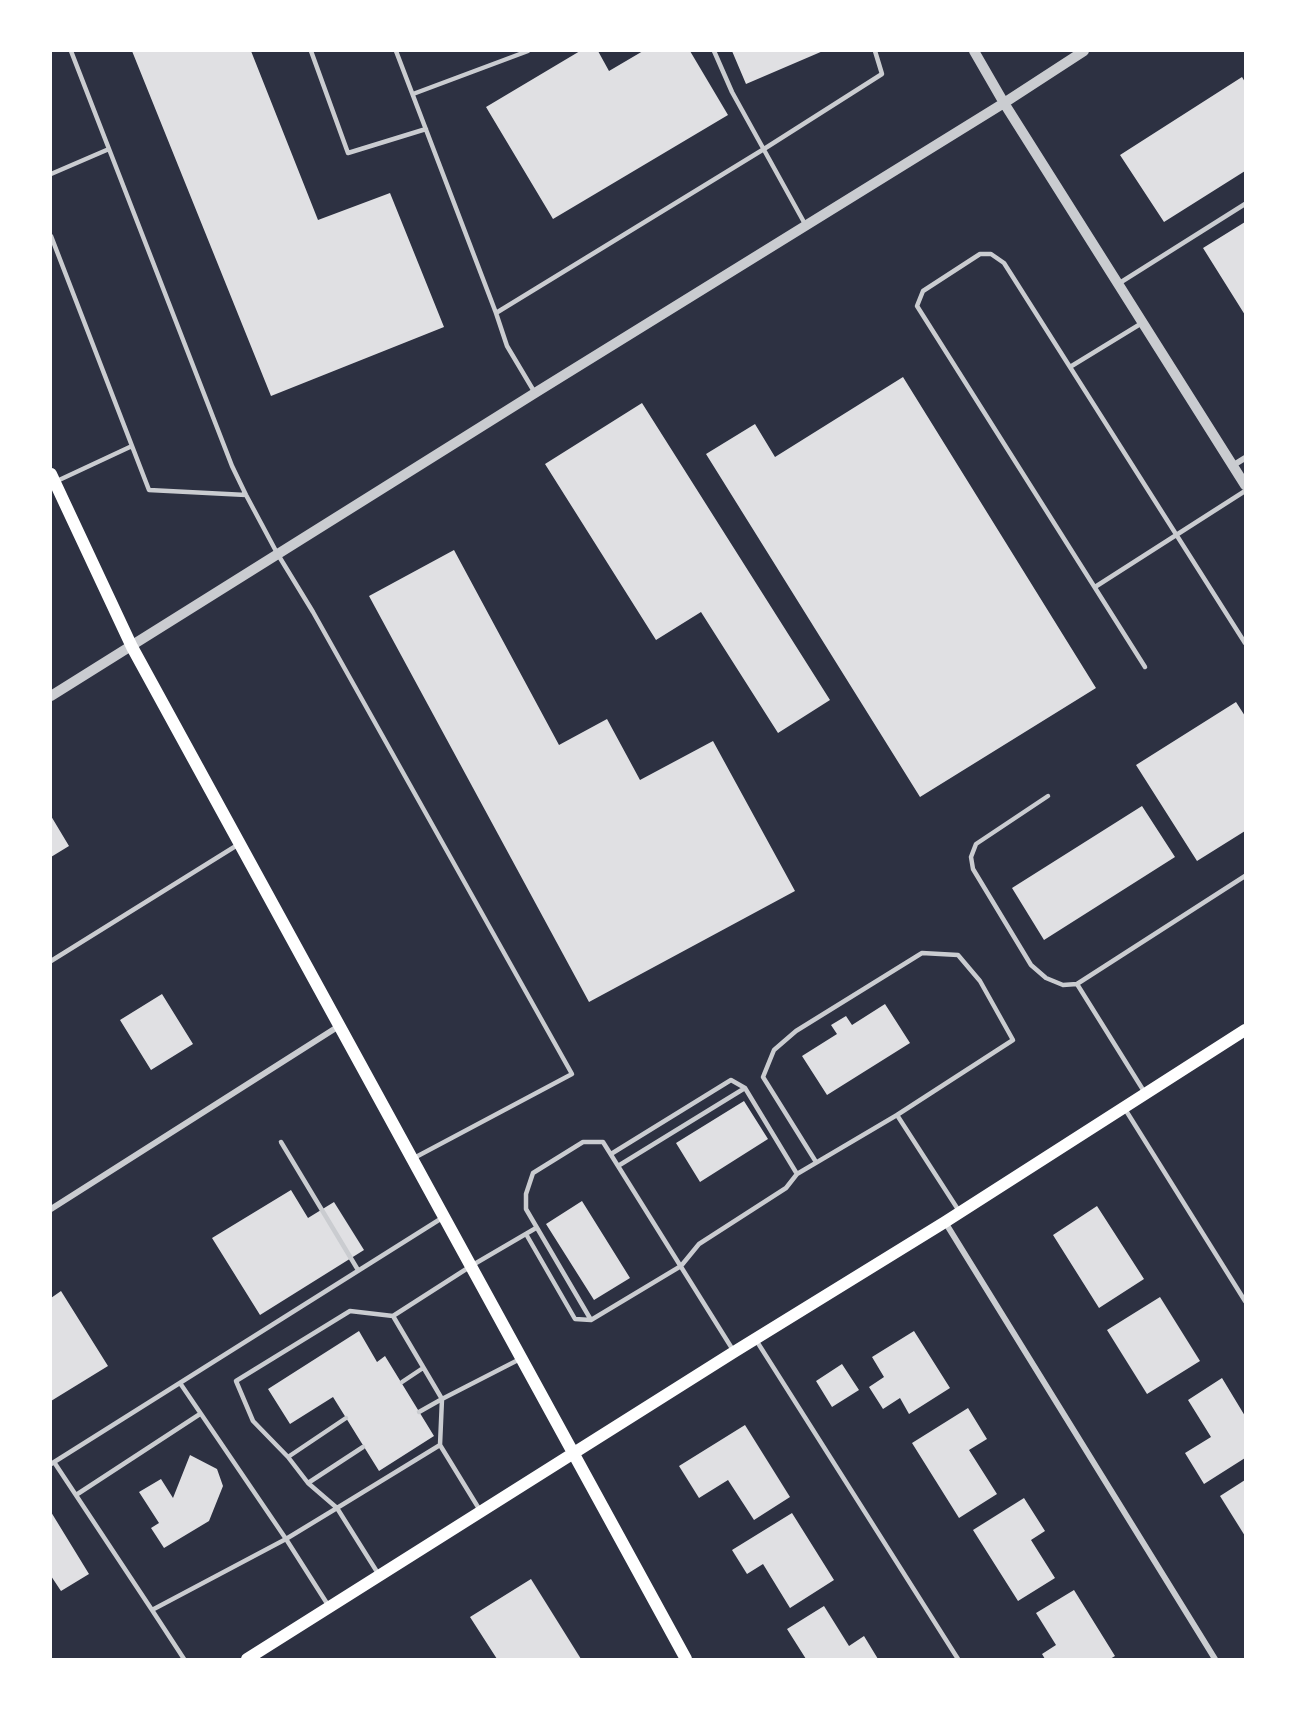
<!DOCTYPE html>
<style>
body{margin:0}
#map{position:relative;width:1296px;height:1710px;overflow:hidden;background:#2d3142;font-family:Signika,sans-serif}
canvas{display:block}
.frame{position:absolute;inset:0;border:52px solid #fff;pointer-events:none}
</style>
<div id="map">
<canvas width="1296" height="1710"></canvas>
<div class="frame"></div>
</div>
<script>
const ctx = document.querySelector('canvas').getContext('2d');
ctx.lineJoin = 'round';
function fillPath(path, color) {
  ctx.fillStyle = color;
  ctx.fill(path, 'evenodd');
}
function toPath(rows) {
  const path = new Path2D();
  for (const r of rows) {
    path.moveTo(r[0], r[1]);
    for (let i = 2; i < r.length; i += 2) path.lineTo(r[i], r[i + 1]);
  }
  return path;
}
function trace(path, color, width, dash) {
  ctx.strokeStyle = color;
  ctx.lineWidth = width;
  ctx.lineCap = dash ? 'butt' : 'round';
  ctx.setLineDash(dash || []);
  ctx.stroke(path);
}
const building = toPath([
 [132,51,251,51,318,220,390,193,444,327,271,396],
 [580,51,598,51,609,71,643,51,690,51,728,115,553,219,486,107],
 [732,51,823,51,746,84],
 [1242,77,1245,82,1245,171,1164,222,1120,155],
 [1245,222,1245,315,1203,248],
 [903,377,1096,688,920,797,706,454,755,424,775,457],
 [642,403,830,700,778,733,701,612,656,640,545,464],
 [454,550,559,745,607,719,640,780,713,741,795,891,589,1002,369,596],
 [1236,702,1245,716,1245,831,1197,861,1136,765],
 [1142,806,1175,857,1044,940,1012,888],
 [51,816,69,846,51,857],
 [162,994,193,1044,151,1070,120,1020],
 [885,1004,910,1043,827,1095,802,1056,837,1034,831,1025,846,1016,852,1025],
 [744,1101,768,1139,700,1182,676,1143],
 [291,1190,308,1218,334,1202,364,1250,260,1315,212,1238],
 [582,1201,630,1278,594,1300,546,1224],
 [1097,1206,1144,1279,1099,1308,1053,1235],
 [61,1291,108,1366,51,1401,51,1298],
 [1160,1297,1200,1361,1147,1394,1107,1330],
 [359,1331,377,1362,385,1356,434,1436,379,1471,333,1397,290,1424,268,1389],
 [914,1331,950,1388,909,1414,900,1398,883,1409,869,1387,884,1377,872,1357],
 [842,1364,859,1390,832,1407,816,1381],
 [1222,1378,1245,1416,1245,1458,1204,1484,1185,1453,1211,1437,1188,1400],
 [968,1408,987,1439,969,1450,997,1494,959,1518,912,1443],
 [745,1425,790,1497,754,1520,728,1480,699,1498,679,1466],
 [190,1455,217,1469,223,1486,209,1521,164,1548,151,1528,159,1523,139,1492,161,1479,173,1498],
 [1245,1480,1245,1536,1220,1496],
 [1024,1498,1045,1531,1031,1540,1055,1578,1018,1601,973,1530],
 [51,1512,89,1574,61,1591,51,1576],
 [792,1513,834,1580,790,1608,763,1564,747,1574,732,1550],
 [531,1579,581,1659,497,1659,470,1617],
 [1074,1590,1115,1656,1110,1659,1045,1659,1042,1654,1056,1645,1036,1613],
 [824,1606,849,1646,864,1636,878,1659,806,1659,787,1629]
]);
const service = toPath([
 [71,51,232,466,246,495,277,553,313,612,572,1074,414,1158],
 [311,51,348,153,426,129],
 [396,51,496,313,507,346,535,393],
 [714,51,732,92,805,224],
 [413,94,528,51],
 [51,174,109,149],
 [51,236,149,490,246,495],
 [1118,284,1245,204],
 [496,313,764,149,882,74,875,51],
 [1070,367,1142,323],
 [57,481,132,446],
 [1095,587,1245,491],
 [1145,667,917,306,923,291,980,254,991,254,1004,263,1245,643],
 [1048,796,976,844,971,857,973,869,1031,965,1046,978,1063,985,1077,984],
 [51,961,239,844],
 [1145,1093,1077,984,1245,876],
 [1125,1109,1245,1301],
 [897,1115,959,1211],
 [281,1142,358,1270],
 [611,1154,731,1080,745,1088,797,1174],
 [618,1166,745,1088],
 [526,1234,575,1319,591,1320,681,1266,699,1244,786,1188,797,1174,897,1115,1013,1040,980,981,958,955,922,953,796,1031,774,1050,763,1077,816,1162],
 [591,1320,526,1209,526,1194,533,1173,583,1142,603,1142,733,1350],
 [756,1340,958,1659],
 [402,1382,423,1368],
 [180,1383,286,1539,337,1508,308,1483,288,1457,253,1421,236,1381,350,1311,393,1316],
 [419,1412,442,1399,393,1316,471,1266,536,1228],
 [440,1445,481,1512],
 [288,1457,346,1418],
 [54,1462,152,1610],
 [51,1464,442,1218],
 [308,1483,363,1447],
 [76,1495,200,1414],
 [379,1575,337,1508,440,1445,442,1399,520,1359],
 [184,1659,152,1610,286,1539,328,1605]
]);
const minor = toPath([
 [1232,466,1245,458],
 [51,1209,339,1026],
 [945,1222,1215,1659]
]);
const tertiary = toPath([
 [974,51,1004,103,1245,485],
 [51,696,535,393,1004,103,1084,51]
]);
const secondary = toPath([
 [51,474,132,647,686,1659],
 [247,1659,734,1352,945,1222,1245,1030]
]);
fillPath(building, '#e0e0e3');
trace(service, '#caccd0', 4.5);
trace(minor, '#caccd0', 6);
trace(tertiary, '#caccd0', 10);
trace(secondary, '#fff', 12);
</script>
